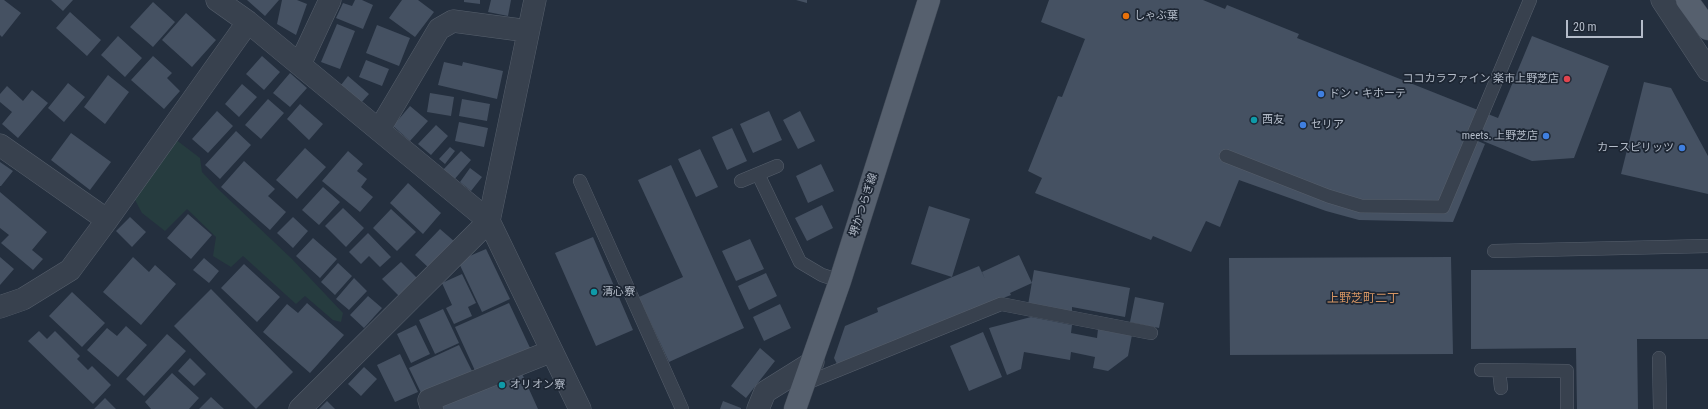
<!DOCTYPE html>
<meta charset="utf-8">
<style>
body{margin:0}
#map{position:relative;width:1708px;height:409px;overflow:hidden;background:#242f3e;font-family:"Roboto Condensed",sans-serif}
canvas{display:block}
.scale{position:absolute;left:1566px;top:20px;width:77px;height:18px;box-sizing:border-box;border:2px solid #b4bcc9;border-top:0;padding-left:5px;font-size:12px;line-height:14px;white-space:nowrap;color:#b4bcc9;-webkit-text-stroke:3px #1d2633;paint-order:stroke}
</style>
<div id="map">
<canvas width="1708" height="409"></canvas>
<div class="scale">20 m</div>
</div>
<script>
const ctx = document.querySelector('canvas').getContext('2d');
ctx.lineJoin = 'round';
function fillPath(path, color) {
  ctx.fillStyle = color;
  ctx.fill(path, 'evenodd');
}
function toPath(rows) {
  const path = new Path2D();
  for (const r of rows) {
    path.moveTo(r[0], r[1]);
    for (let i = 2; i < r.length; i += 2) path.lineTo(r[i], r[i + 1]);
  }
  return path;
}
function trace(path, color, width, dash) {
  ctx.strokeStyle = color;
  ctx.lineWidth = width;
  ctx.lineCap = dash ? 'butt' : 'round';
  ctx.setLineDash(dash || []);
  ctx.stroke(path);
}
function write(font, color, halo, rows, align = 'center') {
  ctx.font = font + ' "Roboto Condensed","Noto Sans JP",sans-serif';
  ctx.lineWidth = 3.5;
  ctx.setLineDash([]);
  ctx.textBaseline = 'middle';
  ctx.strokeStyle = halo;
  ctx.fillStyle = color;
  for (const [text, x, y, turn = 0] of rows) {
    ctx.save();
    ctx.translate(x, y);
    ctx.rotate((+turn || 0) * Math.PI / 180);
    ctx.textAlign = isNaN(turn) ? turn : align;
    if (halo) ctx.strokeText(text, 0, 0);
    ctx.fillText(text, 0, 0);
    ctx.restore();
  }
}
const green = toPath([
 [175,139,200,158,202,172,218,189,292,259,343,313,341,322,333,320,305,296,296,304,243,256,231,267,213,256,216,237,187,209,165,231,142,213,135,200]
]);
const building = toPath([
 [0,0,4,0,21,13,2,37,0,35],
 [51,0,73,0,63,11],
 [247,0,279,0,265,16],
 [282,0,297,0,307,4,296,35,277,24],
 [355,0,362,0,373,5,363,29,336,18,343,3,352,6],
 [402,0,418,0,434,12,415,37,389,18],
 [464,0,480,0,480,4,464,2],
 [491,0,511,0,508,16,488,12],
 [796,0,807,0,807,3],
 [1049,0,1203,0,1225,9,1227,5,1299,34,1297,38,1498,118,1532,36,1609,66,1574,158,1532,161,1456,130,1456,132,1485,144,1453,222,1359,220,1326,211,1239,180,1220,227,1206,221,1191,252,1153,236,1151,240,1035,193,1042,178,1028,171,1058,96,1062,97,1085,39,1041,22],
 [153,2,175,22,153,47,130,27],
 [70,12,101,40,87,56,56,28],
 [186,13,216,40,192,67,162,40],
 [337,24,355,31,340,69,321,62],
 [377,25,410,38,399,66,366,53],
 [118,36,142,58,125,77,101,55],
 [153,56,172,73,167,78,180,91,164,109,131,80],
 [262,56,280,72,264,90,246,74],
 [366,60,389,69,382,86,359,77],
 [444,62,462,66,463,62,503,71,497,99,438,85],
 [290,73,307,88,290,107,273,93],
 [108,75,129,92,105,124,84,107],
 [348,76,369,94,361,103,341,85],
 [1644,82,1671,88,1708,156,1708,194,1621,174],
 [68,83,85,97,64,122,48,108],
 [242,84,257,97,239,117,225,104],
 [7,86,23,101,32,90,48,103,18,138,2,124,12,112,0,102,0,94],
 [430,93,454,97,451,116,427,112],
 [268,99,284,113,261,139,245,125],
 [462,99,490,104,487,121,459,116],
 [300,104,323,124,309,140,287,119],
 [410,106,428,121,410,141,393,126],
 [217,111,233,126,208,153,192,139],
 [769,111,782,140,753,153,740,124],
 [800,111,815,141,798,149,783,120],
 [459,122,488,128,484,147,455,141],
 [436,125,448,136,431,155,418,144],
 [732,128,747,161,727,170,712,137],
 [236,131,251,145,220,179,205,165],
 [71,133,111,162,90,190,51,160],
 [450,147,455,151,445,164,439,159],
 [305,148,326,167,297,199,276,180],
 [700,149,718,187,696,197,678,159],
 [348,151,363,164,357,171,367,179,361,187,373,197,360,212,322,181],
 [461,151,471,160,453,181,442,171],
 [244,161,275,189,268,196,286,212,270,230,221,187],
 [0,162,13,171,1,186,0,186],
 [821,164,834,191,808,203,796,176],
 [671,165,744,328,669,362,639,297,683,277,638,180],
 [470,168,482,177,471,191,460,182],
 [408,183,441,213,423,234,390,203],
 [323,187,340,202,319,225,302,210],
 [0,192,47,232,32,250,43,259,33,270,1,243,9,235,0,228],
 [822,205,833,228,807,241,795,218],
 [929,206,970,219,952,277,911,264],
 [343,208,364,228,346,247,325,226],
 [391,209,416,232,397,251,373,228],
 [188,214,212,235,191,259,167,238],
 [130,217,146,232,132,247,116,231],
 [293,217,308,231,293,248,277,233],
 [440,229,455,242,430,269,415,255],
 [368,233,391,257,380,267,369,256,361,264,349,252],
 [593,237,633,330,596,346,555,253],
 [313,238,337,259,320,278,296,256],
 [750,239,764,269,736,281,722,251],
 [486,249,510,299,482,312,458,261],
 [1019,255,1032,283,1010,293,1011,295,980,307,838,366,834,358,845,326,878,312,877,308,979,266,985,279,982,272],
 [0,257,14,269,0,285],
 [133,257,149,272,155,265,176,284,141,325,103,292],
 [1451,257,1453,354,1230,355,1229,258],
 [204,258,219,271,209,283,193,270],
 [401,262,417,278,399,296,382,279],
 [338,263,352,276,335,295,321,282],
 [244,264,280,297,257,322,221,288],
 [1708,269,1708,339,1637,339,1638,409,1577,409,1576,348,1471,349,1471,270],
 [1034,270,1130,288,1125,317,1072,307,1072,313,1028,305],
 [766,273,777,296,749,310,738,286],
 [462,274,476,303,468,307,472,316,454,324,446,308,452,305,442,283],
 [354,278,367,291,349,310,336,299],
 [211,289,293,372,256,409,174,326],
 [72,292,105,323,82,347,49,316],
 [368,296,382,308,364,328,350,315],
 [1135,297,1164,303,1159,328,1130,322],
 [307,303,344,335,310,373,263,332,287,304,298,313],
 [509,303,531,350,477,375,455,327],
 [780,304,791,328,764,341,753,317],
 [443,309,459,343,435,354,419,320],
 [1031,317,1072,325,1071,333,1097,338,1098,329,1132,335,1128,356,1108,371,1093,368,1095,357,1071,352,1070,360,1024,352,1021,369,1007,375,989,328],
 [416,325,430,354,411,363,397,334],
 [126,326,147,345,118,377,87,350,107,328,117,336],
 [39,331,47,339,55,331,80,356,77,359,88,370,92,366,111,385,93,404,28,341],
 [983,332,1002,377,969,391,950,346],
 [167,334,186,351,144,396,126,379],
 [459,345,474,375,424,399,409,368],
 [760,348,775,361,746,398,731,386],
 [400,354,418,392,395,402,377,365],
 [190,358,206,374,194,386,178,371],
 [364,367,377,379,361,396,348,384],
 [519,367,538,409,437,409],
 [172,373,199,398,189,409,151,409,145,402],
 [211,397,224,409,199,409],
 [105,398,116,409,94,409],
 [327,401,335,409,319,409],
 [723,401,741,408,741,409,720,409]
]);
const lane = toPath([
 [1226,156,1328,196,1361,206,1443,207,1530,0],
 [758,174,800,262,822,275,840,281],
 [580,181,682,409],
 [741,181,777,166],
 [1494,251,1708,246],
 [1659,358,1660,409],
 [1481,370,1567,371,1567,409],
 [1499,370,1501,388],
 [804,384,1001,304,1151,333]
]);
const street = toPath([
 [217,0,248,22,489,221,580,409],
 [1662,0,1708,70],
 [300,64,330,0],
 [379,130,439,29,453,21,528,31],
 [0,145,107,220],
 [0,307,23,299,70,270,107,220,248,22],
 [300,409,489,221,535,0],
 [432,409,429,400,552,351],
 [758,409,765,392,813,362]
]);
const primary = toPath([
 [1687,0,1708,29],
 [795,409,840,281,929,0]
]);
const markers = [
 [1126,16,4,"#e8710a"],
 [1567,79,4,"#e0444e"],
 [1321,94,4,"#3f7fe0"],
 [1254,120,4,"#0f9aa8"],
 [1303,125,4,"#3f7fe0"],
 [1546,136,4,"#3f7fe0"],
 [1682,148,4,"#3f7fe0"],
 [594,292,4,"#0f9aa8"],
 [502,385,4,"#0f9aa8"]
];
const poiNames = [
 ["しゃぶ葉",1134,16],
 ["ココカラファイン 楽市上野芝店",1559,79,"right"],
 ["ドン・キホーテ",1329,94],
 ["西友",1262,120],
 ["セリア",1311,125],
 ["meets. 上野芝店",1538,136,"right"],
 ["カースピリッツ",1674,148,"right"],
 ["清心寮",602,292],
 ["オリオン寮",510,385]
];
const streetNames = [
 ["堺かつらぎ線",864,205,-72]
];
const neighbourhoodNames = [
 ["上野芝町二丁",1363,299]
];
fillPath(green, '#263c3f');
fillPath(building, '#455162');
trace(lane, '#565f6c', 14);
trace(street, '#565f6c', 23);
trace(primary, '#414a57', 23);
trace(lane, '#38414e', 13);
trace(street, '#38414e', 22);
trace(primary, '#56606e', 22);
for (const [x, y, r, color] of markers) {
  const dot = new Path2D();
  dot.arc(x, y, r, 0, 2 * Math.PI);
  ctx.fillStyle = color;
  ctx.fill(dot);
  trace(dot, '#1d2633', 1.5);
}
write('11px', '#b4bcc9', '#1d2633', poiNames, 'left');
write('11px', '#b4bcc9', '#1d2633', streetNames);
write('12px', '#d59563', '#1d2633', neighbourhoodNames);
</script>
